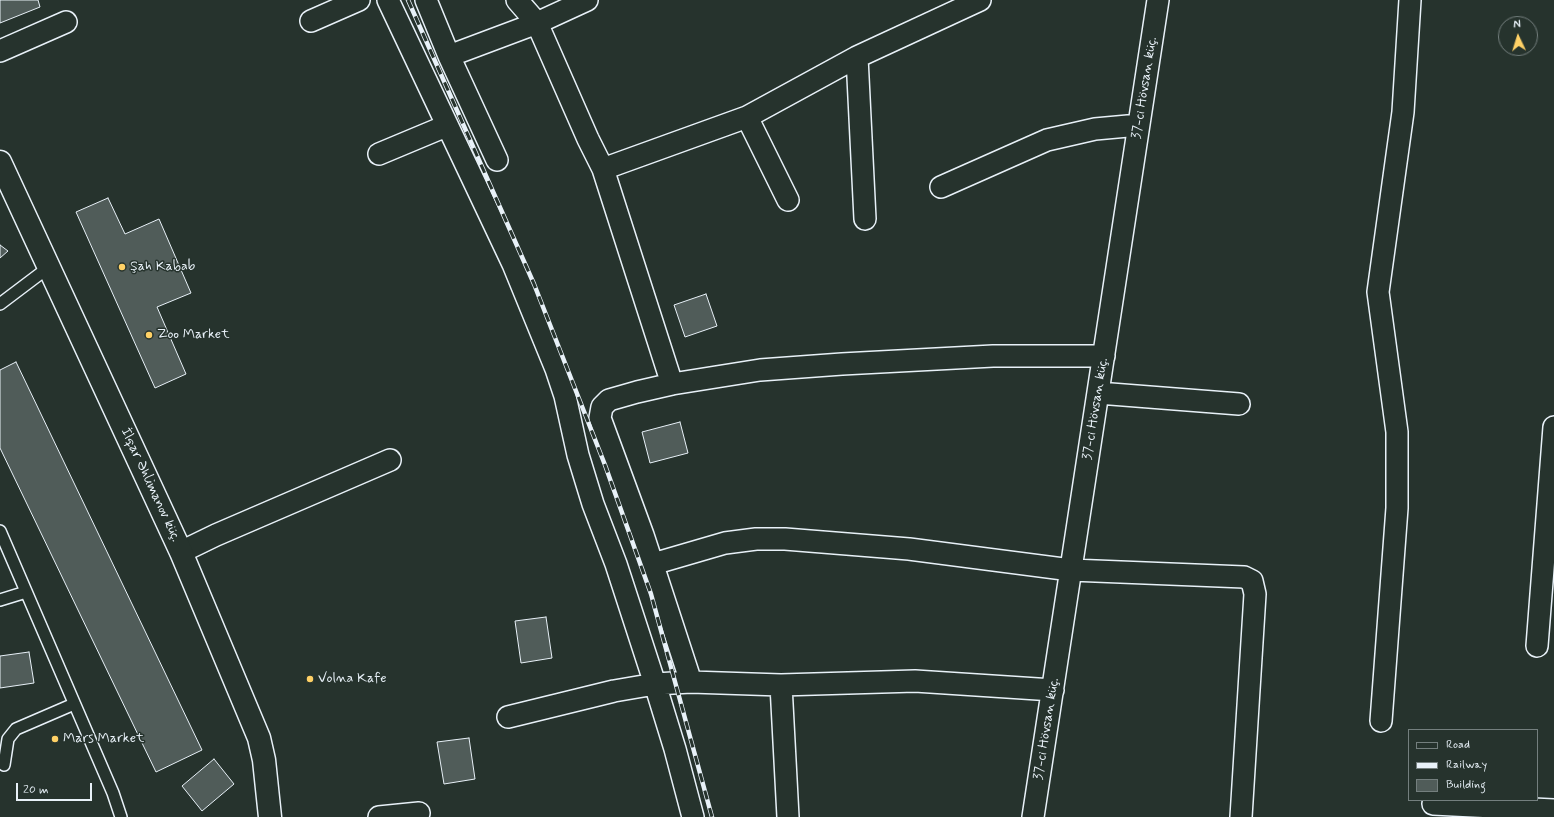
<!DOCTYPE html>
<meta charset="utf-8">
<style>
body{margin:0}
#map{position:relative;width:1554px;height:817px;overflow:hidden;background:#26332d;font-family:Mynerve,sans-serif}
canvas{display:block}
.legend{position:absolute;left:1408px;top:729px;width:130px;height:72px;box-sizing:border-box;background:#26332d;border:1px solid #747f7e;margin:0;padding:5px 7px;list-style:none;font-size:12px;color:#e8f1f8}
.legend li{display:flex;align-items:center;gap:8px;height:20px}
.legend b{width:20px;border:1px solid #747f7e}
.north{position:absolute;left:1498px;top:16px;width:40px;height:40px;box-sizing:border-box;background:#26332d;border:1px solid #747f7e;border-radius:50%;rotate:356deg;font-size:11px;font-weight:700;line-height:16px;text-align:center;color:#e8f1f8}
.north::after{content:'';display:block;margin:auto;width:14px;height:18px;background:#ffd166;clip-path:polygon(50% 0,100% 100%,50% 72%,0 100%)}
.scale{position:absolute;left:16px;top:783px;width:76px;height:18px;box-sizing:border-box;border:2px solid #e8f1f8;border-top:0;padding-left:5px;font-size:12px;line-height:14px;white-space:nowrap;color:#e8f1f8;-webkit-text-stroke:3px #26332d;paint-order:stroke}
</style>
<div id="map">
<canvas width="1554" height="817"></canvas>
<ul class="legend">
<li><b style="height:5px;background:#26332d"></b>Road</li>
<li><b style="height:5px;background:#e8f1f8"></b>Railway</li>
<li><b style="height:11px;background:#505c59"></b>Building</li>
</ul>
<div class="north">N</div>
<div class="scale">20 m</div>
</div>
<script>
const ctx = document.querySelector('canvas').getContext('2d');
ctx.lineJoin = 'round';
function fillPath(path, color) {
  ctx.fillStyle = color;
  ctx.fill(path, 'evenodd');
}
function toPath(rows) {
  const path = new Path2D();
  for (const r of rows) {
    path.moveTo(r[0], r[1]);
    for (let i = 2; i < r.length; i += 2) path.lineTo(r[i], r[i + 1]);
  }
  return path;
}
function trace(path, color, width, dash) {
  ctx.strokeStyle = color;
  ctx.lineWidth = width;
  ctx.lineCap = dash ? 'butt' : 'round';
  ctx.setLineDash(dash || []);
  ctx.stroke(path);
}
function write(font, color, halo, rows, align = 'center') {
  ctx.font = font + ' Mynerve,sans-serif';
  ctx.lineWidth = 3;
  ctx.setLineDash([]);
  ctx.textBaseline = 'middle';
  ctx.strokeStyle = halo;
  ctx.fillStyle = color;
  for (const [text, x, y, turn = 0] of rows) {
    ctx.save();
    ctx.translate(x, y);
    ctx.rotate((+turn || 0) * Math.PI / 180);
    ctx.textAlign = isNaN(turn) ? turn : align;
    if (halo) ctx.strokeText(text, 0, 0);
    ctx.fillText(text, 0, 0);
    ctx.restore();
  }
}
const building = toPath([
 [0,0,38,0,40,7,0,23,0,0],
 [108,198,125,234,159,219,191,293,157,307,186,374,155,388,76,212,108,198],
 [0,245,8,251,0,258,0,245],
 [706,294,717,326,685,337,674,305,706,294],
 [16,362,202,750,156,772,0,448,0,370,16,362],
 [680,422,688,453,650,463,642,432,680,422],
 [546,617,552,658,521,663,515,621,546,617],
 [29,652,34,683,0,688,0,656,29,652],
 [469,738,475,779,444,784,437,742,469,738],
 [214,759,234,784,202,811,182,786,214,759]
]);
const lane = toPath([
 [0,304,49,267],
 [0,531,113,793,121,817],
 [0,600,26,592],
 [4,765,8,739,16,729,74,704]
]);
const street = toPath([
 [388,0,513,264,556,369,565,396,578,455,593,504,616,564,655,684,675,749,693,817],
 [426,0,449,56,497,160],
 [517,0,537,23,588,139,603,169,672,384],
 [311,21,359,0],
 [0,51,66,22],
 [449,56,537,23,587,0],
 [857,57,865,219],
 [747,117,788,200],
 [379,154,446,126],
 [603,169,747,117,857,57,980,0],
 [941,187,1047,140,1095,129,1139,125],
 [1098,393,1239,404],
 [181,552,216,535,390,460],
 [653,564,725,543,756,539,785,539,909,549,1071,570,1244,577,1252,581,1255,594,1241,817],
 [1537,646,1554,427],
 [691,682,643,535,600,418,602,407,609,400,637,392,672,384,760,370,842,364,993,356,1104,356],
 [781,685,788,817],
 [508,717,614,691,655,684,691,682,781,685,915,681,1053,690],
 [1381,721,1397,508,1397,432,1378,292,1403,112,1410,0],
 [1433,804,1554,810],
 [379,817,419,813],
 [1033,817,1158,0]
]);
const secondary = toPath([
 [0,162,181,552,259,738,264,760,270,817]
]);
const rail = toPath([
 [408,0,534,284,605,465,651,594,712,817]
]);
const markers = [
 [122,267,4,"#ffd166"],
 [149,335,4,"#ffd166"],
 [310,679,4,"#ffd166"],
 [55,739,4,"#ffd166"]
];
const streetNames = [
 ["37-ci Hövsan küç.",1145,88,-81],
 ["37-ci Hövsan küç.",1096,409,-81],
 ["İlqar Əhlimanov küç.",150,485,65],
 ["37-ci Hövsan küç.",1047,729,-81]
];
const poiNames = [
 ["Şah Kabab",130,267],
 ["Zoo Market",157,335],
 ["Volna Kafe",318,679],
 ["Mars Market",63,739]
];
fillPath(building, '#505c59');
trace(building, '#e8f1f8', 1);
trace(lane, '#e8f1f8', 14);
trace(street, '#e8f1f8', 24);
trace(secondary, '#e8f1f8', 25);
trace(lane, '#26332d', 11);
trace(street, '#26332d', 21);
trace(secondary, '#26332d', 22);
trace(rail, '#e8f1f8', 4.5);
trace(rail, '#26332d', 3, [9]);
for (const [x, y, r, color] of markers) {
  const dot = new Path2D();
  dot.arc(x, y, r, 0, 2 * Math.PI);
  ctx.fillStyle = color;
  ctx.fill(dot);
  trace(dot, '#26332d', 1.5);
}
write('14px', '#e8f1f8', '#26332d', streetNames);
write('14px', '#e8f1f8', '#26332d', poiNames, 'left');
</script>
